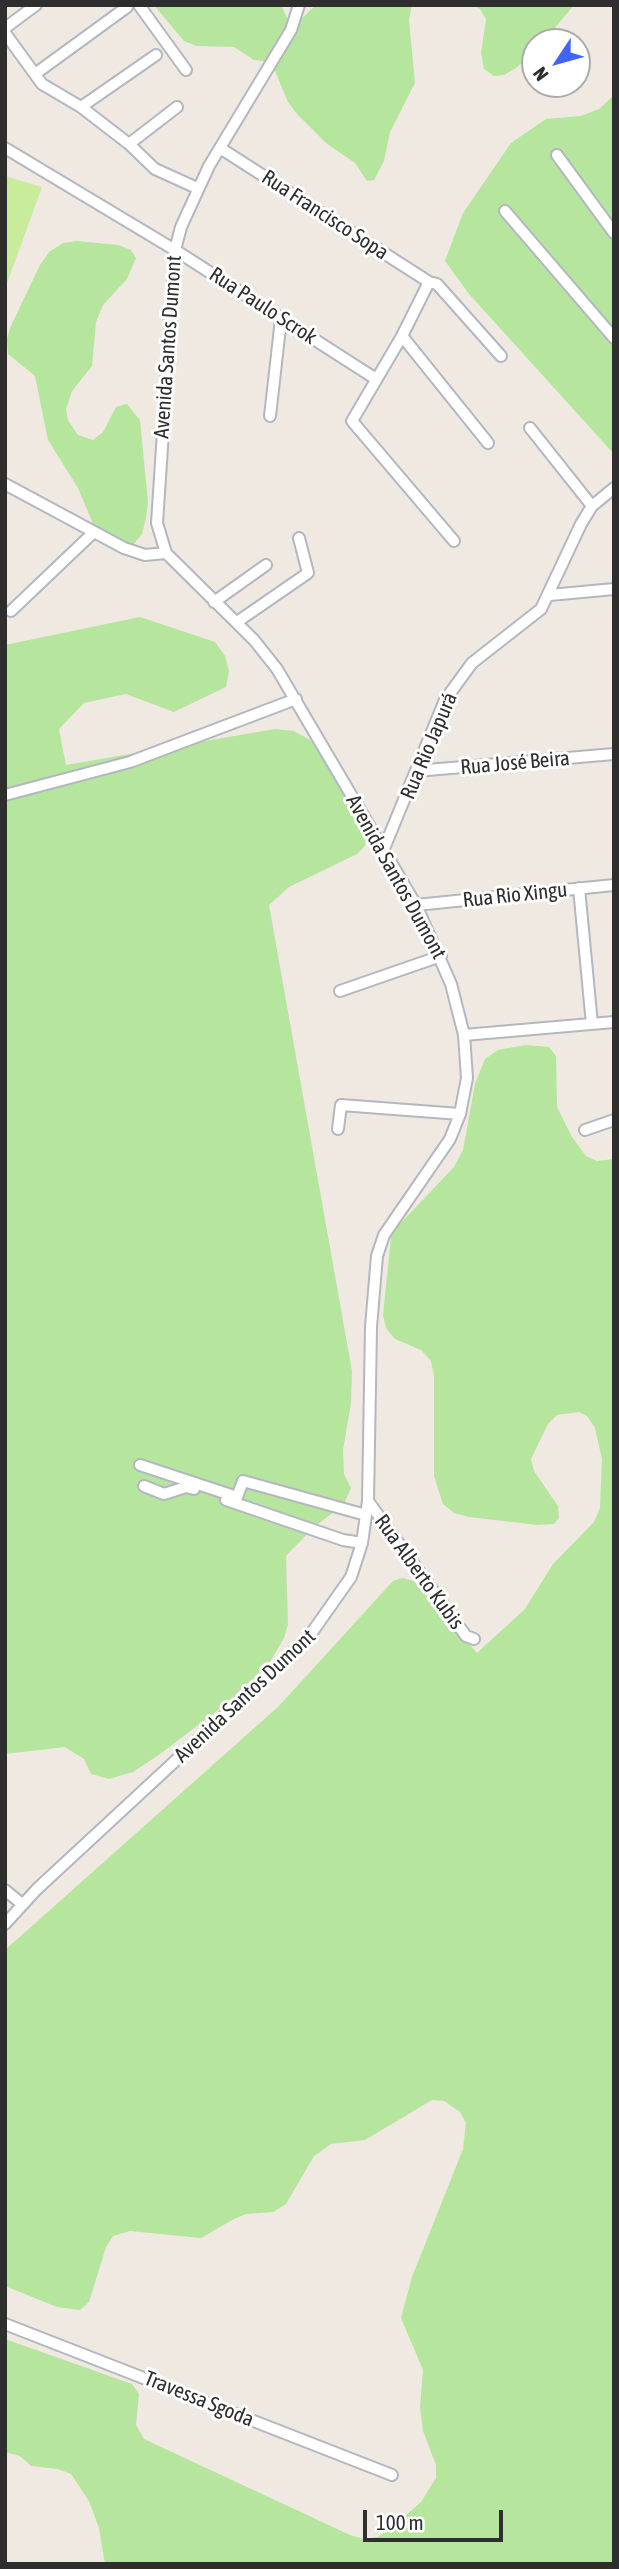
<!DOCTYPE html>
<meta charset="utf-8">
<style>
body{margin:0}
#map{position:relative;width:619px;height:2569px;overflow:hidden;background:#efe9e1;font-family:"Asap Condensed",sans-serif}
canvas{display:block}
.frame{position:absolute;inset:0;border:7px solid #2e2e2e;pointer-events:none}
.north{position:absolute;left:521px;top:28px;width:70px;height:70px;box-sizing:border-box;background:#fff;border:2px solid #ababab;border-radius:50%;rotate:234deg;font-size:19px;font-weight:700;line-height:28px;text-align:center;color:#2e2e2e}
.north::after{content:'';display:block;margin:auto;width:24px;height:32px;background:#4264fb;clip-path:polygon(50% 0,100% 100%,50% 72%,0 100%)}
.scale{position:absolute;left:363px;top:2510px;width:140px;height:32px;box-sizing:border-box;border:4px solid #2e2e2e;border-top:0;padding-left:9px;font-size:21px;line-height:24px;white-space:nowrap;color:#2e2e2e;-webkit-text-stroke:5px #fff;paint-order:stroke}
</style>
<div id="map">
<canvas width="619" height="2569"></canvas>
<div class="frame"></div>
<div class="north">N</div>
<div class="scale">100 m</div>
</div>
<script>
const ctx = document.querySelector('canvas').getContext('2d');
ctx.lineJoin = 'round';
function fillPath(path, color) {
  ctx.fillStyle = color;
  ctx.fill(path, 'evenodd');
}
function toPath(rows) {
  const path = new Path2D();
  for (const r of rows) {
    path.moveTo(r[0], r[1]);
    for (let i = 2; i < r.length; i += 2) path.lineTo(r[i], r[i + 1]);
  }
  return path;
}
function trace(path, color, width, dash) {
  ctx.strokeStyle = color;
  ctx.lineWidth = width;
  ctx.lineCap = dash ? 'butt' : 'round';
  ctx.setLineDash(dash || []);
  ctx.stroke(path);
}
function write(font, color, halo, rows, align = 'center') {
  ctx.font = font + ' "Asap Condensed",sans-serif';
  ctx.lineWidth = 6;
  ctx.setLineDash([]);
  ctx.textBaseline = 'middle';
  ctx.strokeStyle = halo;
  ctx.fillStyle = color;
  for (const [text, x, y, turn = 0] of rows) {
    ctx.save();
    ctx.translate(x, y);
    ctx.rotate((+turn || 0) * Math.PI / 180);
    ctx.textAlign = isNaN(turn) ? turn : align;
    if (halo) ctx.strokeText(text, 0, 0);
    ctx.fillText(text, 0, 0);
    ctx.restore();
  }
}
const green = toPath([
 [154,5,281,5,288,20,298,22,316,5,412,5,409,20,415,83,390,132,384,161,374,180,367,181,355,163,326,143,297,114,288,102,275,71,263,61,254,60,234,47,197,46,184,41],
 [472,5,574,5,543,42,535,42,535,50,516,68,504,75,494,76,484,69,481,53,486,19,480,9],
 [614,95,614,454,469,294,445,261,463,213,511,143,546,119,581,116,599,109],
 [77,241,118,245,131,250,136,258,127,279,103,305,96,322,92,366,72,391,66,409,68,420,78,435,93,440,103,432,116,407,127,404,140,420,148,502,146,518,142,534,133,545,124,547,94,526,78,488,48,440,35,376,8,354,7,339,10,328,40,265,49,252,63,243],
 [140,617,215,642,225,656,229,671,226,687,174,712,126,694,84,703,59,729,66,765,275,729,294,731,310,740,334,762,364,819,367,834,365,846,357,854,289,887,269,905,352,1371,351,1403,343,1450,344,1474,351,1488,344,1504,313,1528,286,1556,288,1624,284,1638,270,1662,226,1704,160,1754,133,1772,109,1779,91,1774,84,1759,65,1747,5,1754,5,645],
 [526,1045,549,1047,556,1056,557,1107,572,1137,586,1156,597,1161,614,1159,614,2564,105,2564,99,2528,89,2501,71,2474,58,2469,31,2466,20,2456,5,2452,5,2339,132,2384,139,2394,136,2425,144,2439,350,2535,364,2539,378,2537,390,2529,421,2502,436,2478,436,2465,423,2431,420,2407,423,2370,401,2318,412,2277,463,2149,466,2123,460,2112,444,2101,432,2100,365,2140,331,2144,314,2156,286,2204,273,2212,246,2214,234,2219,201,2238,130,2231,113,2236,106,2247,89,2302,80,2310,57,2307,5,2286,5,1950,279,1706,393,1581,402,1578,414,1581,477,1653,525,1609,553,1564,594,1522,600,1508,602,1459,595,1428,587,1416,579,1412,557,1415,548,1424,531,1459,534,1471,558,1506,559,1518,554,1524,538,1525,469,1517,454,1513,443,1504,434,1476,434,1376,431,1361,421,1350,395,1339,386,1328,383,1315,391,1237,397,1227,454,1167,463,1150,475,1084,485,1059,498,1050]
]);
const pitch = toPath([
 [5,176,42,187,5,289]
]);
const minor = toPath([
 [139,5,186,70],
 [5,28,36,5],
 [5,33,42,84,81,107,129,144,155,169,197,188],
 [35,74,127,7],
 [81,107,156,55],
 [129,144,177,107],
 [5,148,175,250,376,379],
 [220,148,429,282,437,284,501,356],
 [557,155,614,233],
 [505,211,614,338],
 [429,282,402,336,352,421,454,541],
 [402,336,488,443],
 [270,416,281,319],
 [530,428,592,506],
 [5,484,124,548,145,555,166,553],
 [550,595,614,589],
 [214,602,266,565],
 [11,611,94,532],
 [237,622,308,573,299,538],
 [416,771,614,754],
 [5,795,130,762,296,699],
 [383,851,445,700,472,663,541,609,581,524,592,506,614,488],
 [579,888,592,1024],
 [416,905,614,885],
 [340,991,441,956],
 [464,1035,614,1022],
 [338,1129,341,1105,460,1114],
 [585,1130,614,1120],
 [140,1465,237,1497,243,1481,366,1515],
 [144,1486,164,1494,186,1487,194,1489],
 [226,1500,343,1540,362,1543],
 [368,1501,466,1636,474,1639],
 [5,1890,22,1904],
 [5,1924,37,1889,308,1638,351,1577,362,1543,368,1501,371,1327,377,1256,384,1235,450,1139,460,1114,467,1078,464,1035,451,984,416,905,277,669,254,640,166,553,157,523,175,250,181,227,209,166,291,30,299,5],
 [5,2324,392,2475]
]);
const streetNames = [
 ["Rua Francisco Sopa",325,215,33],
 ["Rua Paulo Scrok",263,306,33],
 ["Avenida Santos Dumont",168,347,-86],
 ["Rua Rio Japurá",429,746,-67],
 ["Rua José Beira",515,763,-5],
 ["Avenida Santos Dumont",396,877,61],
 ["Rua Rio Xingu",515,895,-6],
 ["Rua Alberto Kubis",419,1572,54],
 ["Avenida Santos Dumont",245,1696,-43],
 ["Travessa Sgoda",199,2399,22]
];
fillPath(green, '#b6e59e');
fillPath(pitch, '#c9ec9a');
trace(minor, '#b4b7c1', 14);
trace(minor, '#fff', 10);
write('21px', '#2e2e2e', '#fff', streetNames);
</script>
